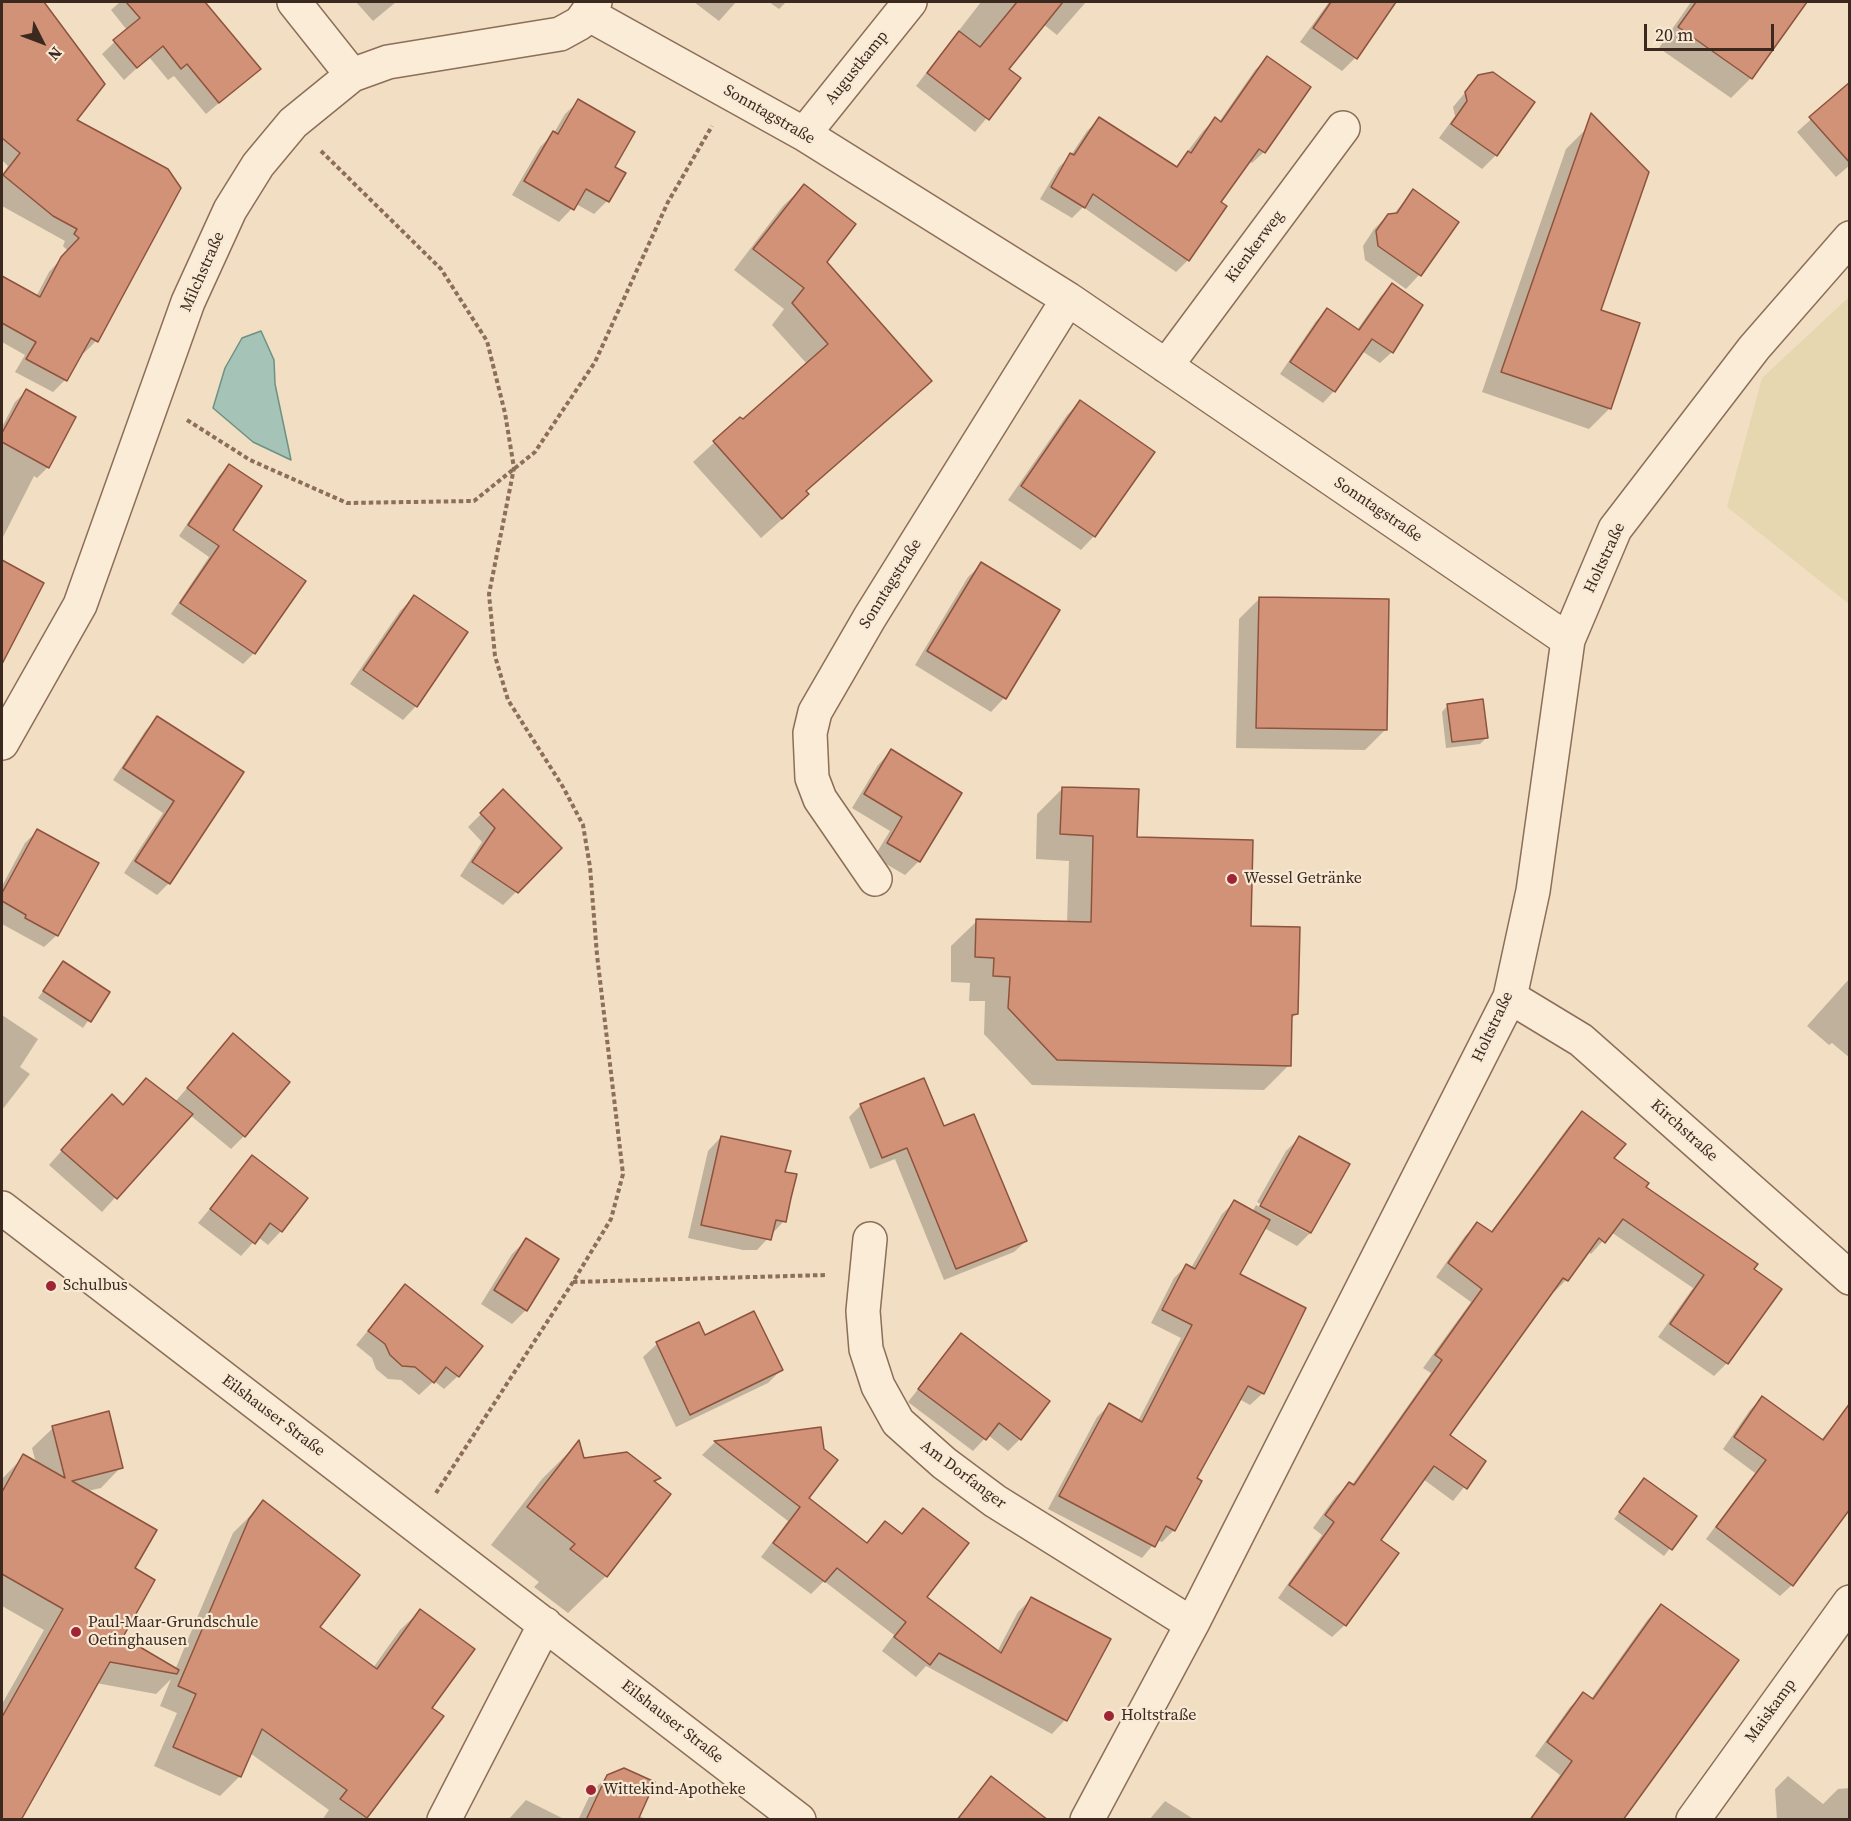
<!DOCTYPE html>
<meta charset="utf-8">
<style>
body{margin:0}
#map{position:relative;width:1851px;height:1821px;overflow:hidden;background:#f1dec3;font-family:"Source Serif 4",serif}
canvas{display:block}
.frame{position:absolute;inset:0;border:3px solid #3b281e;pointer-events:none}
.north{position:absolute;left:12px;top:12px;width:60px;height:60px;-webkit-text-stroke:4px #f8e9d4;paint-order:stroke;rotate:132deg;font-size:16px;font-weight:700;line-height:24px;text-align:center;color:#3b281e}
.north::after{content:'';display:block;margin:auto;width:21px;height:27px;background:#3b281e;clip-path:polygon(50% 0,100% 100%,50% 72%,0 100%)}
.scale{position:absolute;left:1644px;top:24px;width:130px;height:27px;box-sizing:border-box;border:3px solid #3b281e;border-top:0;padding-left:8px;font-size:18px;line-height:21px;white-space:nowrap;color:#3b281e;-webkit-text-stroke:4px #f8e9d4;paint-order:stroke}
</style>
<div id="map">
<canvas width="1851" height="1821"></canvas>
<div class="frame"></div>
<div class="north">N</div>
<div class="scale">20 m</div>
</div>
<script>
const ctx = document.querySelector('canvas').getContext('2d');
ctx.lineJoin = 'round';
function fillPath(path, color) {
  ctx.fillStyle = color;
  ctx.fill(path, 'evenodd');
}
function toPath(rows) {
  const path = new Path2D();
  for (const r of rows) {
    path.moveTo(r[0], r[1]);
    for (let i = 2; i < r.length; i += 2) path.lineTo(r[i], r[i + 1]);
  }
  return path;
}
function trace(path, color, width, dash) {
  ctx.strokeStyle = color;
  ctx.lineWidth = width;
  ctx.lineCap = dash ? 'butt' : 'round';
  ctx.setLineDash(dash || []);
  ctx.stroke(path);
}
function write(font, color, halo, rows, align = 'center') {
  ctx.font = font + ' "Source Serif 4",serif';
  ctx.lineWidth = 4.5;
  ctx.setLineDash([]);
  ctx.textBaseline = 'middle';
  ctx.strokeStyle = halo;
  ctx.fillStyle = color;
  for (const [text, x, y, turn = 0] of rows) {
    ctx.save();
    ctx.translate(x, y);
    ctx.rotate((+turn || 0) * Math.PI / 180);
    ctx.textAlign = isNaN(turn) ? turn : align;
    if (halo) ctx.strokeText(text, 0, 0);
    ctx.fillText(text, 0, 0);
    ctx.restore();
  }
}
const farmland = toPath([
 [1849,297,1849,604,1727,507,1762,378]
]);
const water = toPath([
 [261,331,274,360,275,384,291,460,253,442,213,408,225,368,242,338,261,331]
]);
const shadow = toPath([
 [2,2,29,2,35,9,74,120,96,341,84,353,81,352,65,380,53,392,15,372,25,355,2,342,2,278,36,297,49,272,68,251,63,246,65,241,2,206,2,175,8,166,2,160],
 [120,2,203,2,259,69,206,114,174,76,168,80,149,57,124,80,102,54,127,30,111,10],
 [356,2,396,2,373,21],
 [694,2,736,2,719,21],
 [769,2,786,2,779,9],
 [981,2,1086,2,1057,35,1043,24,1007,70,1019,79,975,132,916,86],
 [1329,2,1388,2,1393,5,1355,58,1342,71,1300,42],
 [1691,2,1804,2,1751,78,1731,98,1659,48],
 [1267,58,1264,152,1252,163,1249,161,1219,202,1188,260,1176,272,1083,207,1072,218,1040,199,1059,167,1071,155,1087,131,1099,119,1175,168,1203,131,1215,119,1219,122,1255,70],
 [1479,76,1533,102,1496,155,1482,169,1439,138,1455,116,1453,107],
 [1850,84,1850,165,1836,177,1797,132],
 [579,101,613,167,607,201,594,214,576,204,559,222,512,195,540,147,554,133,565,114],
 [1587,128,1599,311,1610,408,1589,429,1482,392,1566,149],
 [804,186,825,262,930,380,805,492,787,515,761,538,693,462,740,419,743,421,807,364,772,325,784,309,734,270,783,206],
 [1413,191,1457,222,1419,275,1406,289,1365,260,1363,246,1374,229,1388,215,1393,215],
 [1392,285,1392,352,1380,363,1362,351,1334,391,1323,403,1280,374,1316,321,1328,310,1357,330,1381,296],
 [26,391,48,467,37,478,34,476,2,539,2,427,15,402],
 [1080,402,1094,536,1081,550,1008,500,1067,415],
 [229,466,231,530,254,653,243,664,171,614,209,557,179,536,219,476],
 [2,562,42,583,2,660],
 [982,564,1058,610,1004,698,991,712,915,665,968,577],
 [414,597,416,706,403,720,350,684,400,611],
 [1259,599,1385,730,1365,750,1236,748,1239,619],
 [1448,705,1487,737,1480,744,1446,748,1442,712],
 [158,718,242,772,169,883,157,895,124,873,163,813,113,780,146,730],
 [891,751,960,793,919,861,905,875,874,857,890,831,852,808,878,765],
 [1062,789,1135,838,1296,1014,1290,1020,1289,1065,1264,1090,1032,1085,984,1034,985,1001,969,1001,970,983,951,982,951,946,977,921,1067,923,1069,861,1036,859,1037,814],
 [503,792,560,848,503,905,460,876,482,842,468,827],
 [37,831,57,935,44,947,2,924,2,886,25,843],
 [63,963,108,992,83,1028,38,998],
 [1850,978,1850,1058,1832,1043,1829,1045,1807,1026],
 [2,1015,38,1039,20,1067,30,1074,2,1110],
 [233,1035,244,1136,231,1149,190,1115,102,1212,49,1165,98,1110,122,1106,146,1080,175,1102],
 [861,1105,943,1128,1026,1241,1014,1252,944,1280,895,1159,870,1169,849,1117],
 [1582,1113,1612,1159,1644,1187,1780,1289,1727,1363,1714,1376,1658,1337,1693,1288,1611,1232,1591,1254,1588,1251,1566,1280,1554,1292,1552,1291,1448,1435,1484,1462,1453,1501,1423,1479,1379,1540,1345,1625,1332,1637,1278,1598,1322,1535,1313,1528,1336,1496,1349,1484,1352,1485,1431,1373,1423,1368,1471,1302,1436,1277,1465,1236,1478,1224,1490,1233,1569,1126],
 [721,1137,783,1173,784,1221,757,1250,743,1250,688,1238,708,1151],
 [1299,1138,1310,1233,1297,1246,1264,1228,1237,1274,1263,1393,1250,1405,1239,1399,1195,1479,1174,1530,1162,1542,1157,1540,1142,1558,1048,1509,1097,1417,1109,1405,1138,1421,1181,1338,1151,1323,1174,1278,1186,1266,1191,1268,1222,1214,1234,1202,1252,1212,1256,1205,1308,1233,1308,1230,1257,1202,1286,1151],
 [253,1157,281,1231,268,1245,258,1237,241,1256,198,1223],
 [526,1240,526,1310,512,1324,481,1304,512,1254],
 [405,1286,458,1376,444,1389,434,1381,419,1395,401,1380,388,1379,376,1369,372,1358,356,1345],
 [699,1324,705,1337,781,1370,768,1383,676,1427,643,1357,657,1344],
 [961,1335,1020,1439,1008,1451,988,1435,973,1451,908,1402],
 [1762,1398,1821,1440,1843,1414,1792,1585,1780,1596,1706,1539,1755,1473,1723,1449,1750,1410],
 [53,1428,121,1467,101,1488,87,1491,133,1569,121,1638,175,1670,233,1533,264,1502,318,1628,373,1668,400,1630,420,1611,430,1708,442,1717,364,1820,322,1820,329,1810,250,1753,240,1776,220,1796,154,1766,177,1713,160,1706,171,1679,156,1694,96,1683,19,1820,2,1820,2,1704,44,1630,2,1606,2,1479,24,1456,36,1463,32,1448],
 [820,1429,807,1498,866,1544,885,1523,901,1534,923,1510,925,1597,997,1652,1018,1612,1031,1599,1109,1640,1065,1720,1052,1734,926,1666,916,1677,882,1651,894,1635,824,1581,811,1594,761,1557,788,1521,702,1455,715,1442],
 [578,1443,583,1460,658,1478,606,1576,568,1613,534,1587,539,1582,491,1545,542,1479],
 [1644,1480,1695,1516,1664,1556,1614,1519],
 [1661,1606,1592,1820,1529,1820,1560,1775,1535,1756,1570,1707,1584,1694,1591,1699,1648,1619],
 [607,1776,638,1815,647,1820,578,1820,591,1793],
 [1788,1776,1823,1804,1838,1789,1850,1788,1850,1820,1777,1820,1775,1789],
 [991,1778,1032,1820,956,1820],
 [526,1800,566,1820,508,1820],
 [1165,1801,1195,1820,1149,1820]
]);
const building = toPath([
 [2,2,44,2,105,84,77,120,168,169,181,188,98,342,91,338,67,381,26,359,36,342,2,323,2,276,40,297,61,257,79,238,74,234,77,229,53,216,3,175,20,153,2,138,2,2],
 [126,2,205,2,261,69,219,103,187,64,181,69,163,46,137,68,113,40,140,18,126,2],
 [1017,2,1063,2,1009,69,1021,78,989,120,927,73,959,31,980,47,1017,2],
 [1331,2,1396,2,1357,59,1313,28,1331,2],
 [1696,2,1807,2,1752,79,1678,27,1696,2],
 [1267,56,1311,87,1265,153,1259,149,1221,202,1227,206,1189,261,1093,194,1085,208,1051,187,1070,153,1074,155,1099,117,1177,167,1188,151,1191,153,1215,117,1221,122,1267,56],
 [1493,72,1535,102,1497,156,1451,124,1467,101,1465,92,1478,75,1493,72],
 [1850,82,1850,163,1809,117,1850,82],
 [578,99,635,132,615,167,626,173,609,202,586,189,574,210,524,181,553,131,558,134,578,99],
 [1591,113,1649,172,1601,310,1640,323,1611,409,1501,372,1591,113],
 [804,184,856,224,827,262,932,381,806,491,809,494,782,519,713,441,740,417,743,419,828,344,792,303,804,288,753,249,804,184],
 [1413,189,1459,222,1421,276,1378,246,1376,231,1388,214,1397,213,1413,189],
 [1392,283,1423,305,1393,353,1372,339,1335,392,1290,362,1327,308,1359,330,1392,283],
 [26,389,76,417,49,468,2,442,2,433,26,389],
 [1080,400,1155,452,1095,537,1021,486,1080,400],
 [229,464,262,486,233,530,306,581,255,654,180,603,219,546,188,525,229,464],
 [2,560,44,583,2,664,2,560],
 [981,562,1060,610,1006,699,927,651,981,562],
 [414,595,468,632,417,707,363,670,414,595],
 [1259,597,1389,599,1387,730,1256,728,1259,597],
 [1483,699,1488,738,1452,742,1447,704,1483,699],
 [157,716,244,772,170,884,135,861,174,801,123,768,157,716],
 [891,749,962,793,920,862,887,843,902,817,864,794,891,749],
 [1062,787,1139,789,1137,837,1253,840,1251,926,1300,927,1298,1014,1292,1015,1291,1066,1057,1060,1008,1008,1010,977,993,976,994,958,975,957,976,919,1091,922,1093,836,1060,834,1062,787],
 [503,789,562,848,518,893,472,862,495,828,480,813,503,789],
 [37,829,99,863,58,936,25,918,26,915,2,901,2,893,37,829],
 [63,961,110,992,91,1022,43,991,63,961],
 [233,1033,290,1082,245,1137,187,1088,233,1033],
 [146,1078,193,1114,117,1199,61,1150,112,1094,123,1105,146,1078],
 [924,1078,944,1126,974,1114,1027,1241,956,1269,907,1148,882,1158,860,1104,924,1078],
 [1582,1111,1626,1144,1614,1158,1649,1183,1646,1187,1758,1264,1754,1269,1782,1289,1728,1364,1670,1324,1704,1275,1623,1219,1605,1243,1599,1238,1568,1281,1563,1278,1450,1435,1486,1461,1467,1489,1434,1466,1381,1540,1399,1553,1346,1626,1289,1585,1334,1522,1325,1515,1349,1482,1354,1485,1442,1360,1435,1355,1482,1289,1448,1263,1477,1222,1492,1232,1582,1111],
 [721,1136,791,1151,785,1172,797,1174,791,1198,786,1222,776,1220,771,1240,701,1225,721,1136],
 [1299,1136,1350,1164,1311,1233,1260,1206,1299,1136],
 [252,1155,308,1198,282,1232,270,1223,255,1244,210,1209,252,1155],
 [1234,1200,1270,1220,1240,1274,1306,1308,1264,1394,1248,1386,1197,1478,1202,1481,1175,1531,1166,1526,1155,1547,1059,1496,1109,1403,1142,1422,1192,1325,1162,1310,1186,1264,1195,1269,1234,1200],
 [526,1238,559,1259,527,1311,494,1290,526,1238],
 [405,1284,483,1346,459,1377,446,1367,434,1383,415,1367,402,1366,390,1355,385,1344,368,1331,405,1284],
 [754,1311,783,1370,690,1415,656,1342,699,1322,705,1335,754,1311],
 [961,1333,1050,1401,1021,1440,999,1423,986,1440,918,1389,961,1333],
 [1762,1396,1823,1440,1850,1403,1850,1509,1793,1586,1716,1527,1766,1460,1734,1437,1762,1396],
 [109,1411,123,1468,72,1481,157,1530,135,1568,155,1580,123,1637,179,1670,177,1674,110,1662,21,1820,2,1820,2,1717,63,1609,2,1574,2,1492,23,1454,65,1478,52,1426,109,1411],
 [821,1427,824,1449,838,1460,809,1498,867,1543,885,1521,902,1534,923,1508,969,1543,927,1597,1001,1653,1031,1597,1111,1639,1067,1721,939,1653,930,1665,894,1637,906,1622,837,1568,825,1582,773,1543,800,1507,714,1441,821,1427],
 [579,1440,584,1458,627,1452,661,1478,654,1481,671,1494,607,1577,570,1549,575,1544,527,1507,579,1440],
 [1644,1478,1697,1516,1672,1550,1619,1512,1644,1478],
 [263,1500,360,1575,320,1627,377,1669,420,1609,475,1649,432,1708,444,1716,367,1818,340,1799,347,1790,262,1729,241,1777,173,1747,196,1694,178,1686,249,1519,263,1500],
 [1661,1604,1739,1660,1623,1820,1530,1820,1572,1761,1547,1742,1583,1692,1593,1699,1661,1604],
 [624,1768,655,1782,638,1820,586,1820,607,1775,624,1768],
 [991,1776,1048,1820,957,1820,991,1776]
]);
const path = toPath([
 [321,151,441,269,487,341,505,413,514,468,489,594,495,656,508,700,563,787,583,825,590,867,597,955,623,1174,611,1219,573,1282,436,1493],
 [187,420,250,460,347,503,474,501,535,452,595,362,668,202,712,126],
 [573,1282,826,1275]
]);
const minor = toPath([
 [294,2,352,75],
 [588,14,804,134,1068,299,1568,640],
 [804,134,910,2],
 [1166,366,1343,128],
 [2,743,80,605,188,302,230,210,258,165,293,123,352,75,388,62,560,34,580,23,595,2],
 [875,879,820,799,812,778,810,733,815,712,870,617,1068,299],
 [1510,997,1581,1040,1850,1278],
 [2,1208,799,1820],
 [870,1239,863,1311,866,1349,878,1386,898,1422,944,1463,995,1501,1192,1624],
 [444,1820,545,1624],
 [1087,1820,1192,1624,1510,997,1533,891,1568,640,1615,529,1754,348,1850,238],
 [1693,1820,1850,1602]
]);
const markers = [
 [1232,879,6,"#9f2535"],
 [51,1286,6,"#9f2535"],
 [76,1632,6,"#9f2535"],
 [1109,1716,6,"#9f2535"],
 [591,1790,6,"#9f2535"]
];
const streetNames = [
 ["Augustkamp",857,68,-51],
 ["Sonntagstraße",769,115,30],
 ["Kienkerweg",1255,247,-53],
 ["Milchstraße",203,272,-66],
 ["Sonntagstraße",1378,510,34],
 ["Holtstraße",1605,558,-65],
 ["Sonntagstraße",891,584,-58],
 ["Holtstraße",1493,1027,-65],
 ["Kirchstraße",1684,1131,42],
 ["Eilshauser Straße",273,1416,37],
 ["Am Dorfanger",963,1475,37],
 ["Maiskamp",1771,1711,-54],
 ["Eilshauser Straße",672,1722,38]
];
const poiNames = [
 ["Wessel Getränke",1244,879],
 ["Schulbus",63,1286],
 ["Paul-Maar-Grundschule",88,1623],
 ["Oetinghausen",88,1641],
 ["Holtstraße",1121,1716],
 ["Wittekind-Apotheke",603,1790]
];
fillPath(farmland, '#e7d7b0');
fillPath(water, '#a6c3b7');
trace(water, '#6c9284', 1.5);
fillPath(shadow, '#0003');
fillPath(building, '#d19277');
trace(building, '#8d533d', 1.5);
trace(minor, '#8c6e59', 36);
trace(path, '#8c6e59', 4, [4.5, 3]);
trace(minor, '#fbecd7', 33);
for (const [x, y, r, color] of markers) {
  const dot = new Path2D();
  dot.arc(x, y, r, 0, 2 * Math.PI);
  ctx.fillStyle = color;
  ctx.fill(dot);
  trace(dot, '#f8e9d4', 2);
}
write('16px', '#3b281e', '#f8e9d4', streetNames);
write('16px', '#3b281e', '#f8e9d4', poiNames, 'left');
</script>
